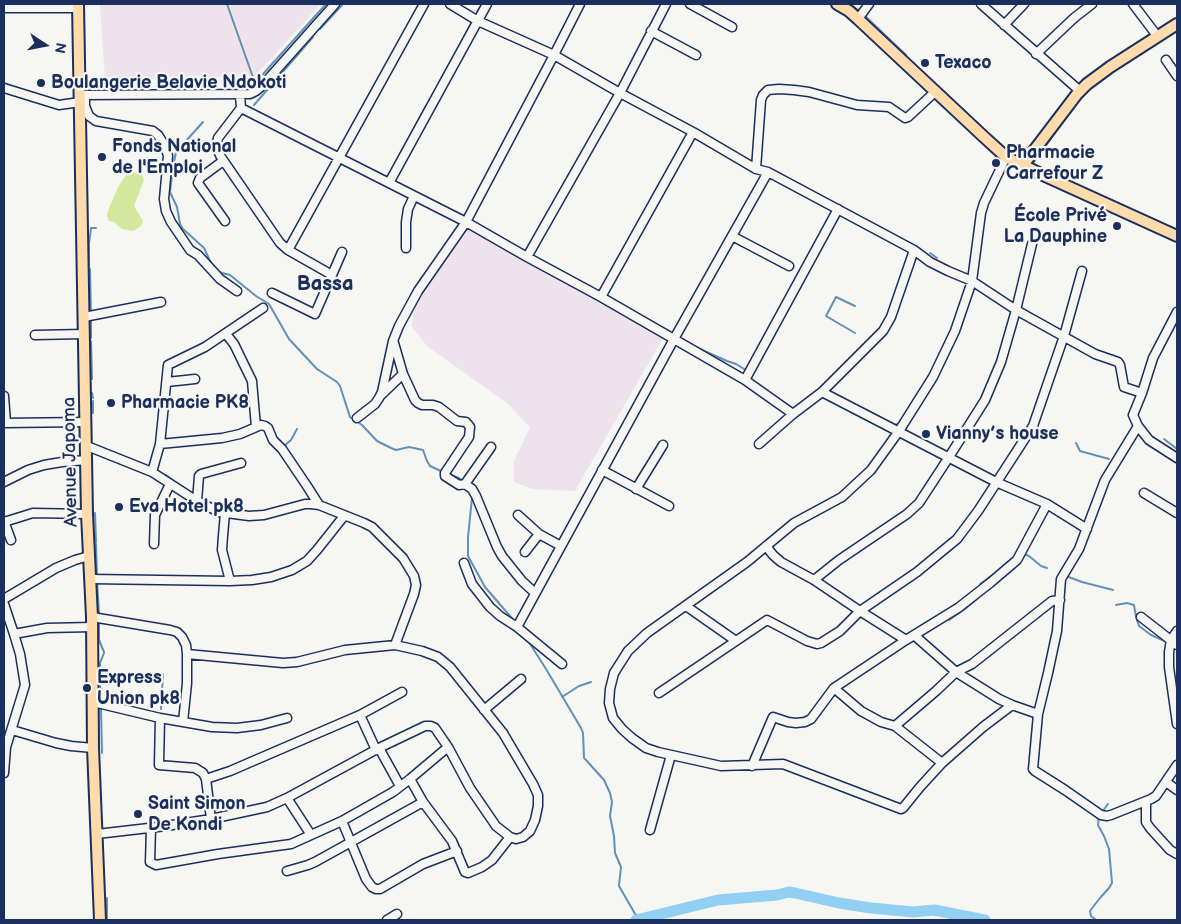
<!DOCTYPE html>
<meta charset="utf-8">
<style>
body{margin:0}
#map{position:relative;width:1181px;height:924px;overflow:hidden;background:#f6f6f2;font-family:"Balsamiq Sans",sans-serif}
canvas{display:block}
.frame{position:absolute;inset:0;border:5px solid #1b2f5e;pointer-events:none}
.north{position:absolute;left:20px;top:20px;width:50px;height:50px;-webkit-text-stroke:4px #f6f6f2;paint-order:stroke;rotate:101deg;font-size:14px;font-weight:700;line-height:20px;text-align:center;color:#1b2f5e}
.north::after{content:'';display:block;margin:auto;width:18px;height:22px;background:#1b2f5e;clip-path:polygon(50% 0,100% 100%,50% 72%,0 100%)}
</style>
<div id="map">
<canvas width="1181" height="924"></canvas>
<div class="frame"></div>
<div class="north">N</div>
</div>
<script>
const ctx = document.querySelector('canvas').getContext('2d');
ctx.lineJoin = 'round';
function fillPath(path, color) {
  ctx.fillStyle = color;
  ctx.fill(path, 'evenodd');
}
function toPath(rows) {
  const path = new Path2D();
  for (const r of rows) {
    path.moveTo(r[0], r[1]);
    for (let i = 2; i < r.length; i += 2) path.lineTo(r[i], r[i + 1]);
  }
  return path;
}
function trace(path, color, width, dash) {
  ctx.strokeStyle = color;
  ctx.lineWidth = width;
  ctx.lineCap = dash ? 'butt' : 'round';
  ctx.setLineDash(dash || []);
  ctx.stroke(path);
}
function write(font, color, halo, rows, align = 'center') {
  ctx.font = font + ' "Balsamiq Sans",sans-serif';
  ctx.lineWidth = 4.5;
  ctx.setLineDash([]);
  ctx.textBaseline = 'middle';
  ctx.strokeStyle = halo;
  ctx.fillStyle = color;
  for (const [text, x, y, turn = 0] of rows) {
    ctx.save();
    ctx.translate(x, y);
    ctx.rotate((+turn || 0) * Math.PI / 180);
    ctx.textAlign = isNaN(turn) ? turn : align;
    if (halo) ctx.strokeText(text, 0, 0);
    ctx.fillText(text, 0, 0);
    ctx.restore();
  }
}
const built = toPath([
 [100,4,321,4,255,76,105,80],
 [463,226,595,296,663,338,575,491,532,489,514,482,514,461,530,427,507,403,427,346,412,327,413,308]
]);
const green = toPath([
 [134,173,142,175,143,177,144,180,134,206,143,221,141,226,133,231,122,229,114,222,109,221,107,216,108,211,118,187,126,175]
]);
const stream = toPath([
 [227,4,255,83,326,4],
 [850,4,861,12],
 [477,12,482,4],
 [864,15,906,55],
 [320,29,343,4],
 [1125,63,1153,46],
 [939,87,996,141],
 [431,98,472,22],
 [254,105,313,37],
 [203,122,176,152,173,167,170,192,177,207,180,224,183,229,204,248,210,261,218,271,222,273,230,275,256,296,269,304,289,339,317,369,337,382,340,386,350,417,362,425,377,441,391,448,396,450,409,447,423,450,427,461,430,466,443,472],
 [394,165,426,106],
 [1033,166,1033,163,1083,95],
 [1076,185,1160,222],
 [1171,227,1177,230],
 [930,253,937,258],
 [89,267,89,244,91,228,96,228],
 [90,269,91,313],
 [855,306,836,297,826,316,855,333],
 [91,318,91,338],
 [91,341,92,379],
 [693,346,727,361,736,364,744,369],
 [92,393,93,398],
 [93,401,93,413],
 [890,423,895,425,900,423],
 [1164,439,1177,449],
 [1076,443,1080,451,1109,459],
 [284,446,291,440,297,429],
 [447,474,459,478,463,481],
 [166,475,175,482],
 [470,493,472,498,468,537,468,556,485,587,516,623],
 [215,506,225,509],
 [95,513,96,542],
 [353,515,360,517,371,522,373,524],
 [382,532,396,546],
 [96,544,97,576],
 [1024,555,1024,554,1029,556,1041,566,1047,568],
 [1007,574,1015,567],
 [1066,576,1082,582,1113,590],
 [97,581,99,614],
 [980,584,1001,569],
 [1116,605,1127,603,1134,605,1136,617,1139,626,1151,635,1167,642],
 [949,620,965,609,1004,576],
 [99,623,99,640,104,652],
 [527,639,546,669,581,728,583,733,584,758,586,760,604,780,610,793,612,802,610,816,614,836,615,853,621,867,619,886,638,919],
 [100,681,100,663,104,653],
 [100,684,101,696],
 [562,697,579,686,591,682],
 [101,709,102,753],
 [161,709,163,674],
 [1102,812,1108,804],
 [107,898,107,920],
 [1096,920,1091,916,1090,911,1100,898,1109,888,1112,883,1109,849,1104,836,1098,825,1099,816]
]);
const river = toPath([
 [636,920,718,900,777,895,789,892,795,893,839,903,871,908,913,912,934,910,985,920]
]);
const minor = toPath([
 [450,4,478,21,554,55,620,93,693,132,756,169,768,172,914,250,930,262,948,271,972,281,1016,310,1095,354,1118,362,1120,365,1124,387,1142,393],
 [690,4,732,27],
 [981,4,1080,91],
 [1133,4,1158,37],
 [4,8,78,8],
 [858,19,869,4],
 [1004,25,1024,4],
 [651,31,696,55],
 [1036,54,1074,18,1092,4],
 [1166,60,1177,76],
 [4,88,59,105,80,102],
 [79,95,250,94,256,91,262,86,335,4],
 [85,95,85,106,89,116,96,121,153,131,158,135,165,146,168,156,164,199,166,211,171,222,190,250,198,255,220,279,237,291],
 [240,95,241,108,466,222,527,257,601,297,745,380,793,414],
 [241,108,218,138,217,144,218,151,221,157,280,243,288,250,332,275],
 [1006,157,984,203,981,213,972,281,955,331,933,377,899,431,871,470,842,497,794,523,747,562,647,633,628,651,614,673,610,689,609,703,613,718,622,729,632,738,646,748,658,752,721,766,783,764,901,809,903,808,920,787,942,763,983,727,1012,705],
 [223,161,200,178,198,183,225,221],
 [756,169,761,100,763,95,768,90,779,89,794,90,809,92,857,105,889,107,905,118,908,117,936,91],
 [389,183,487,4],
 [732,236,789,266],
 [406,248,406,222,408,209,414,196],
 [288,250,424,4],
 [527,257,620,93,666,4],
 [272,293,315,314,342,252],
 [601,297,693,132],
 [1177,312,1153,358,1142,393,1133,415,1138,426,1149,440,1177,458],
 [84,317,161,302],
 [226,334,234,344,252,381,256,427],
 [35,335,84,334],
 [394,343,403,374,415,400,418,403,422,405,433,405,439,407,457,421,466,422,470,427,469,437,445,473,445,476,459,485,465,484,491,447],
 [745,380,838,209],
 [167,382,195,379],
 [822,392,996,482,1047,504,1087,529],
 [381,395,403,374],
 [4,396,6,423],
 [357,418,375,404,379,398,382,392,393,341,399,326,418,291,466,222,554,55,580,4],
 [4,423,86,422],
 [1138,426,1105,480,1079,549,1061,579,1057,631,1048,673,1038,714,1033,769,1035,771,1065,790,1101,815,1107,816,1111,815,1151,799,1156,796,1177,765],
 [160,444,222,438,240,434,261,425,265,426,268,428,273,440,282,449,307,486,319,505],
 [759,444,793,414,822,392,883,331,891,317,914,250],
 [87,446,152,472,197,501,219,512,249,516,264,515,305,504,311,504,319,505,364,523,372,527,403,558,414,576,416,585,414,594,395,645],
 [602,470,669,506],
 [152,472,160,444,168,365,205,347,263,308],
 [4,482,28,470,44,465,62,462,87,460],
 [465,484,472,489,476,496,497,547,502,556,522,581,535,593],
 [636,489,663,445],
 [1144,493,1177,513],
 [197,501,199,476,201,474,241,463],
 [225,513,223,536,222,550,230,581],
 [518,515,539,534,561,546],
 [4,521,11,540],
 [4,522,33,513,87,514],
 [154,544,155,515,170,484],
 [766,546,773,555,781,562,814,580,860,611,906,640],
 [525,552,539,534],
 [464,563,472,584,490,607,500,616,517,627,562,664],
 [90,579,230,581,252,580,271,577,292,570,307,561,317,550,344,516],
 [814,580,839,560,907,514,919,503,949,457,985,400,1001,362,1016,310,1032,244],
 [4,599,56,568,75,560,89,556],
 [4,604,14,634,20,654,25,685,6,747,4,773],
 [92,617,170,630,177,632,182,637,186,645,187,654,187,683,183,722],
 [1141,617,1177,645],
 [517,627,674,339,768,172],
 [1177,631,1171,640,1169,652,1169,667,1177,724],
 [14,634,47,628,92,627],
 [914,635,956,672,999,699,1012,705,1038,714],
 [736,641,767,620,807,641,817,644,821,643,840,631,860,611,917,572,957,539,978,511,1033,426,1064,336,1082,271],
 [834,688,861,711,881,722,895,726,936,691,956,672,972,664,1052,601,1060,600],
 [659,693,736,641,686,606],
 [93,702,160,718,212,727,237,728,261,725,287,718],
 [484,710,521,679],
 [360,715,376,750],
 [160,718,159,765,195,768,203,773,206,779,211,819],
 [895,726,942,763],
 [12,730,56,743,71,746,93,748],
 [379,748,400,786],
 [752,766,773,717,788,722,796,723,805,722,811,719,834,688,906,640,958,608,990,583,1017,560,1047,504],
 [206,779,230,771,360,715,402,692],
 [410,779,423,802,452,841,465,872,468,873,482,867,492,860,510,837],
 [1166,782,1177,790],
 [287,798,311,835],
 [1146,801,1146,822,1150,828,1170,850,1177,854],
 [342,821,366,879,372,887,376,889,380,889,423,864,457,851],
 [151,828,150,862,156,865,218,854,291,844,342,821,393,792,410,779,448,747],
 [650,830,671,755],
 [97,834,166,826,211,819,267,807,287,798,379,748,425,726,431,726,435,728,448,747,470,788,496,826,510,837,516,839,523,837,530,831,535,820,538,806,538,795,533,784,503,733,450,667,438,657,422,651,395,645,345,650,297,662,283,663,187,654],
 [287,871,308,865,315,862,423,802],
 [387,920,397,914]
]);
const major = toPath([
 [78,4,87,514,92,617,93,748,100,920],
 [837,4,849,11,858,19,984,137,1006,157,1045,176,1177,236],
 [1023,165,1077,94,1087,84,1110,67,1177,24]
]);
const markers = [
 [925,63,5,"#1b2f5e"],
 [41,83,5,"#1b2f5e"],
 [102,157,5,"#1b2f5e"],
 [996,163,5,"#1b2f5e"],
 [1117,226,5,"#1b2f5e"],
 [111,403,5,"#1b2f5e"],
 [926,434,5,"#1b2f5e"],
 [119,507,5,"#1b2f5e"],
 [87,688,5,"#1b2f5e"],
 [138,814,5,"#1b2f5e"]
];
const poiNames = [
 ["Texaco",935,63],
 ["Boulangerie Belavie Ndokoti",51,83],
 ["Fonds National",112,147],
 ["de l'Emploi",112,168],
 ["Pharmacie",1006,153],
 ["Carrefour Z",1006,174],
 ["École Privé",1107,216,"right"],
 ["La Dauphine",1107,237,"right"],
 ["Pharmacie PK8",121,403],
 ["Vianny’s house",936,434],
 ["Eva Hotel pk8",129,507],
 ["Express",97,678],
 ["Union pk8",97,699],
 ["Saint Simon",148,804],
 ["De Kondi",148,825]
];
const streetNames = [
 ["Avenue Japoma",71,462,-91]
];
const quarterNames = [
 ["Bassa",325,285]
];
fillPath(built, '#eee3ed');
fillPath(green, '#d3e89d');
trace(stream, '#6290b7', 2);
trace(river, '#92d0f3', 11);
trace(minor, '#1b2f5e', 11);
trace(major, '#1b2f5e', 14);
trace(minor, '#f6f6f2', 8);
trace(major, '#fedbac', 10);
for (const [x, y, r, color] of markers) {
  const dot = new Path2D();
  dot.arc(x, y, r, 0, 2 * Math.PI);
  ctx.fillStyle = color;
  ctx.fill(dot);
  trace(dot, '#f6f6f2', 2);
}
write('bold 18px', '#1b2f5e', '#f6f6f2', poiNames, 'left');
write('18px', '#1b2f5e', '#f6f6f2', streetNames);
write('bold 20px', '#1b2f5e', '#f6f6f2', quarterNames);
</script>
